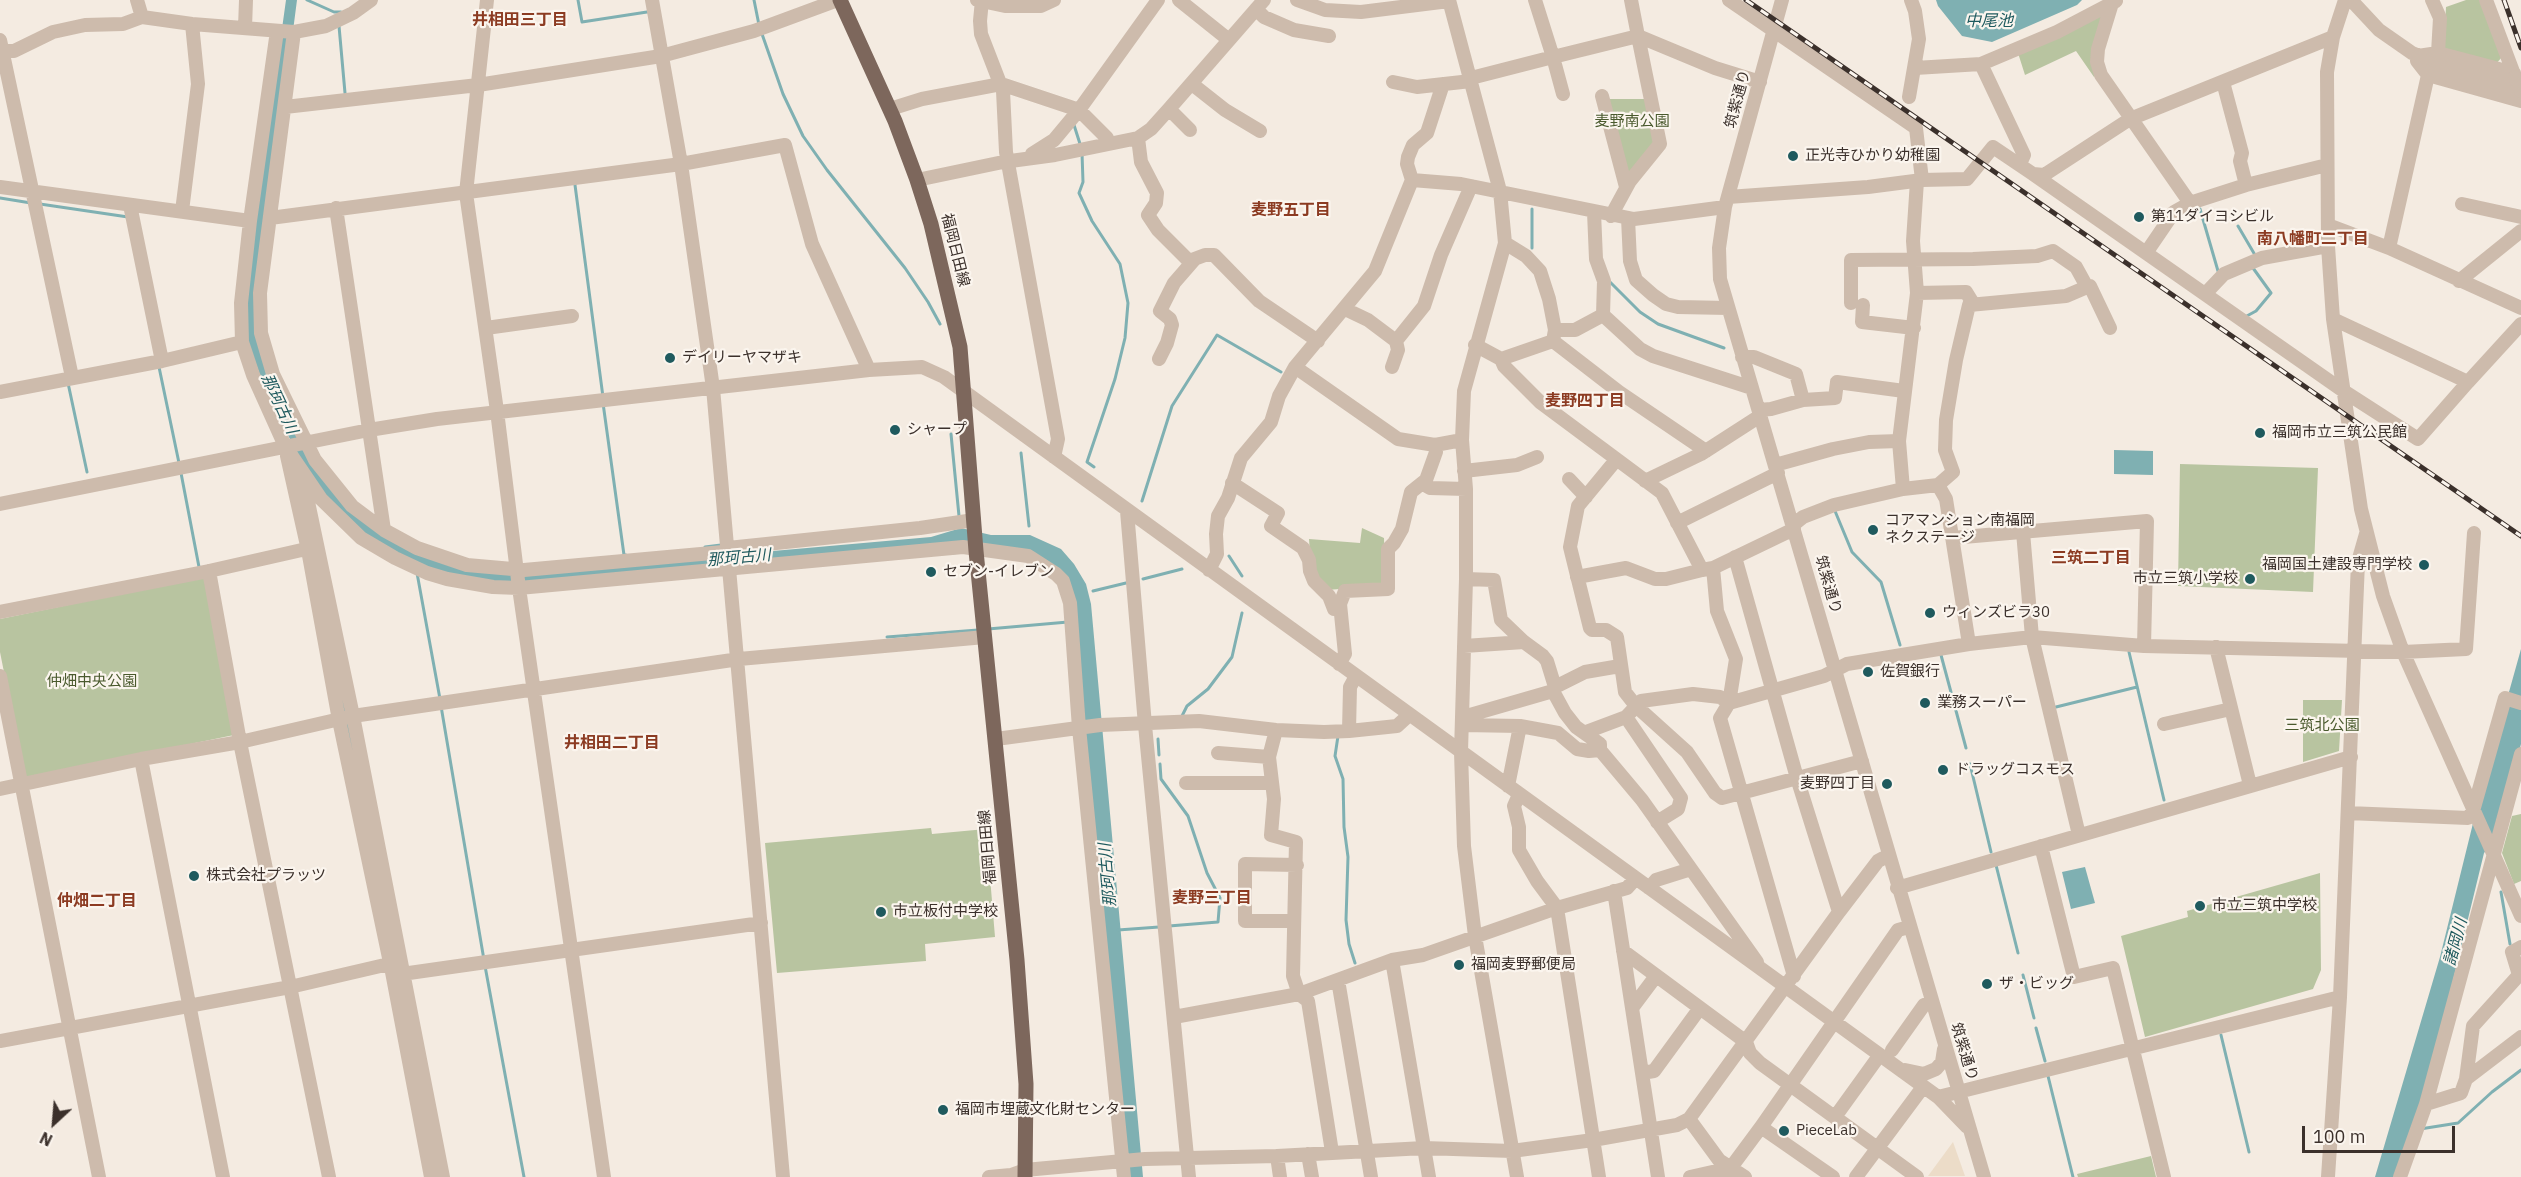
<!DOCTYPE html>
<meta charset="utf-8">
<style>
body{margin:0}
#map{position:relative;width:2521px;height:1177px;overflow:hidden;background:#f4ebe1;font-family:"IBM Plex Sans",sans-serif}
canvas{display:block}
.north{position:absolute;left:24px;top:1093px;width:60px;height:60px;-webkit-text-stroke:4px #fbf5ee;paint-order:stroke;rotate:206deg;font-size:16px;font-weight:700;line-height:24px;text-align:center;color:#3b302b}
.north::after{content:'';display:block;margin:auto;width:21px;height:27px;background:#3b302b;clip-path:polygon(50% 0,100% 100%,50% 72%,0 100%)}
.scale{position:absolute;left:2302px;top:1126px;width:153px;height:27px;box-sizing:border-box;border:3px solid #3b302b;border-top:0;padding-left:8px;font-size:18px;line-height:21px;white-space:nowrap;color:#3b302b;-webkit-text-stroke:4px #fbf5ee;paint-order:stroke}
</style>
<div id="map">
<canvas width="2521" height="1177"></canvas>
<div class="north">N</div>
<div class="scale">100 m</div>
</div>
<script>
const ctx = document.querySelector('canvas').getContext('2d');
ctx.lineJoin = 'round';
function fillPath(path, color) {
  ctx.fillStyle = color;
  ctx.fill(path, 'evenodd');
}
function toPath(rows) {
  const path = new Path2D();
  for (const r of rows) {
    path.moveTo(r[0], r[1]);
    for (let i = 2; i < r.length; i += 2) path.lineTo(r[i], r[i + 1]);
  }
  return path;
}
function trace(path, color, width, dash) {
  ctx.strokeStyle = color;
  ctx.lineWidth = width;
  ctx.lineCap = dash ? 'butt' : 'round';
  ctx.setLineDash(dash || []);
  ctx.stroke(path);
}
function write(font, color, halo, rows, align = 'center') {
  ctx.font = font + ' "IBM Plex Sans","Noto Sans JP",sans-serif';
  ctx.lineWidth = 4.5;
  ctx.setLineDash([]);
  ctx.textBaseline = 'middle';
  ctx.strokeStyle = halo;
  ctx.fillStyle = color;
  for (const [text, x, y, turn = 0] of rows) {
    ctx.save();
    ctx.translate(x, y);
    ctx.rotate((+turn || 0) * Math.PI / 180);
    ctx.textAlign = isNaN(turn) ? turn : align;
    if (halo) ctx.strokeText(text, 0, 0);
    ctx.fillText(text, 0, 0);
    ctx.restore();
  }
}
const green = toPath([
 [2466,0,2480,0,2502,57,2495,65,2444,50,2446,7],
 [2105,11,2097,74,2094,77,2076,51,2025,75,2018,53],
 [1608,99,1645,99,1655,144,1628,176],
 [2180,464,2318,468,2313,592,2178,586],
 [1362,528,1384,538,1385,583,1382,586,1326,590,1311,569,1309,539,1360,543],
 [204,577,234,735,25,778,0,652,0,619],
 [2303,700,2342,700,2339,751,2303,762],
 [2521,814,2521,881,2514,884,2502,853,2512,816],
 [931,828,932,834,986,829,995,937,925,944,926,961,777,973,765,843],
 [2320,873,2321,970,2313,989,2145,1037,2121,936,2188,917,2187,911],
 [2151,1156,2156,1177,2078,1177,2077,1174]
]);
const plaza = toPath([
 [1953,1142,1965,1176,1928,1176]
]);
const water = toPath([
 [286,0,297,0,256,316,311,460,403,545,525,573,931,537,961,528,991,535,1030,535,1061,549,1074,564,1086,584,1091,604,1143,1177,1128,1177,1071,590,1021,550,480,584,396,556,342,518,304,465,270,402,247,340,246,287],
 [1936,0,2082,0,2077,5,1992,42,1962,36,1938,6],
 [2114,450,2153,451,2153,475,2114,474],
 [2521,649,2521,744,2496,838,2484,853,2431,1071,2394,1177,2375,1177,2440,957,2478,803],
 [2085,867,2095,903,2071,909,2062,872]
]);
const stream = toPath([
 [307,0,334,12,341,12],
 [578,0,582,22,647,12],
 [754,0,759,25],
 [339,26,345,93],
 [762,34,783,94,803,136,827,170,905,268,928,302,940,324],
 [1074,125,1081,147],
 [1082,153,1083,182,1079,193,1092,221,1120,264,1128,303,1125,338,1115,379,1087,462,1094,467],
 [575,185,603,397],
 [0,198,31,203],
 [40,204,128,217],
 [2200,209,2218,271],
 [2238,226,2255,255],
 [1532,248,1532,209],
 [1609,281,1640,312,1658,324,1724,348],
 [2245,317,2256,311,2271,293,2253,268],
 [159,367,179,463],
 [68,383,87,472],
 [603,403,624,555,626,555],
 [951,434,959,516],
 [1021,453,1029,526],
 [181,473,199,567],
 [1142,501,1172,406,1217,335,1281,372],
 [1835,511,1852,552,1881,582,1900,645],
 [705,547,721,545],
 [1229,556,1242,576],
 [417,573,440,699],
 [1143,579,1182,569],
 [1093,591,1126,583],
 [988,629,1068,622],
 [887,637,978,630],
 [2129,652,2164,800],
 [1941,655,1966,748],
 [340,685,345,713],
 [441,706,484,960],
 [2056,707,2137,687],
 [1182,716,1187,706,1208,689,1232,657,1242,613],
 [347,723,355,763],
 [1338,736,1335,756,1343,779,1344,827,1348,857,1346,920,1349,944,1355,963],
 [1158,739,1159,755],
 [1160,764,1161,779,1188,816,1207,873,1220,898,1218,922],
 [1970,764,1991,852],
 [1996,865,2018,953],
 [2501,892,2510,944],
 [1169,926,1218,922],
 [1118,930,1159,927],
 [485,966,524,1177],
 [2023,975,2034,1018],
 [2036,1028,2045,1061],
 [2221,1035,2249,1152],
 [2048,1076,2073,1177],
 [2420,1129,2458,1123,2492,1092,2521,1070]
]);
const minor = toPath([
 [137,0,142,17],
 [487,0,466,193,497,411,519,588,604,1177],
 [652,0,681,164,713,388,783,1177],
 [977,0,1005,6,1041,6,1054,0],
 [982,0,980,21,981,34,1003,91,1006,152,1058,439,1054,457],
 [1179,0,1229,40],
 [1297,0,1325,10,1361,12,1449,1],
 [1449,0,1500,191,1505,243,1464,391,1462,440,1466,489,1466,579,1461,752,1464,846,1475,936,1517,1177],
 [1729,0,1916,128,1922,180],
 [1782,0,1725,207,1719,248,1720,279,1984,1177],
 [2113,0,2098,49,2097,62,2101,75,2190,203],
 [2345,0,2333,37,2327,72,2328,246,2333,319,2361,509,2383,596,2403,652,2521,916],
 [2351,0,2379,30,2412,53,2454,70,2521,88],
 [2432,0,2440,18,2438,53],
 [2486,0,2515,77],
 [1256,9,1264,17,1294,30,1329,36],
 [245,28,246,0],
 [277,31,250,221,241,303,242,342,253,375,285,446,321,499,361,538,395,558,427,573,447,579,493,587,519,588,963,547,1028,556,1056,574,1063,581,1070,603,1079,728,1124,1177],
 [294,32,260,293,261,333,273,374,315,460,352,506,384,530],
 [1638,36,1715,68,1760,82],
 [0,40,72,377],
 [0,50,14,51,53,32,85,25,123,24,142,17,192,24,294,32,326,26,353,13,371,0],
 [1981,64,2024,155,2020,164],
 [1915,68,1981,64,2057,32,2116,1],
 [2514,73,2438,53,2418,56,2417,61,2428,75,2521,101],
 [1471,78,1553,57,1535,0],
 [1393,82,1417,87,1471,81],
 [2223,82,2242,153,2240,161,2246,185],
 [1192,84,1225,110,1260,131],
 [1563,94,1553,57,1638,36,1631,0],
 [1602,96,1626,187],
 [1909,97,1919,39,1915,11,1911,0],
 [285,107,478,85,661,56,754,31,838,0],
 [890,109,922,99,1001,84,1079,110,1107,138,1107,143],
 [1169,109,1190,130],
 [1138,138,1141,162,1157,193,1156,203,1148,215,1158,230,1189,261,1205,255,1214,255,1259,301,1318,341],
 [1035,155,1032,154,1054,140,1079,110,1158,0],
 [2033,174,2345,392,2418,439,2468,382,2333,319],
 [917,180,1003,162,1055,155,1138,138,1151,129,1169,109,1264,0],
 [1412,180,1407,164,1408,157,1413,145,1427,133,1443,84],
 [0,187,250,221],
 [1728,197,1868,187,1922,180,1967,179,1993,147,2033,174,2044,175,2130,119,2333,37],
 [2462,204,2521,217],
 [130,205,162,361],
 [336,208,384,530,417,548,467,565,524,570,723,552,728,548,920,528,974,520],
 [182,211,198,84,192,24],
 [1594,212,1596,259,1604,281,1603,315,1640,349,1653,356,1752,388],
 [1611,216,1630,181,1660,144,1638,36],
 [270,218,681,164,785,145,812,244,869,370],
 [1628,218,1630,261,1636,280,1653,295,1666,304,1678,307,1728,308],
 [2328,225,2389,248,2521,308],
 [1505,243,1526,256,1540,271,1549,299,1555,330,1553,341,1619,392,1706,451],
 [2389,248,2428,75],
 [2146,253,2174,212,2190,203,2246,185,2327,165],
 [2459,281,2521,231],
 [1917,293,1966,292,1974,305],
 [2205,294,2224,274,2262,258,2328,246],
 [1851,303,1851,260,1973,259,2037,256,2053,251,2076,267,2087,287,2090,286,2110,328],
 [1863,305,1862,322,1914,328],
 [1345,309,1368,320,1396,341,1424,306,1441,255,1471,186],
 [486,328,572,316],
 [1555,330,1575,330,1603,315],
 [1475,345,1501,359,1504,366,1541,403,1662,493,1702,570,1713,568,1794,529],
 [1742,357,1754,357,1796,374,1803,400],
 [1159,359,1167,343,1172,325,1170,319,1160,311,1174,283,1194,260],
 [1501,359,1553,341],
 [1295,367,1398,439,1435,445,1462,440],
 [1392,367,1398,350,1396,341],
 [2468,382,2521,324],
 [0,392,162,361,242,342],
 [1759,410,1771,409,1803,400,1835,398,1837,382,1904,391],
 [287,456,308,550,339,720,392,972,431,1177],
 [1616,460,1578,506,1570,547,1590,628,1592,630,1606,630,1617,637,1625,692,1636,706,1687,752,1715,793,1722,798,1862,761],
 [1775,465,1833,449,1869,442,1899,441],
 [1464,471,1517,465,1537,457],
 [303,478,353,716,443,1177],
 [1569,479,1586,497],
 [1645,481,1701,454,1760,416],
 [1232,483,1278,513,1271,526,1303,548,1309,560,1310,571,1314,581,1329,596,1334,609,1340,609],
 [1423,484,1430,488,1466,489],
 [1938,485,1953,472,1945,450,1946,420,1956,360,1969,305,2066,296,2087,287],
 [1903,489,1899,441,1917,293,1913,241,1917,181],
 [0,504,369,430,437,419,869,370,922,367,944,377,1938,1097,2340,997],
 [1127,511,1145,725,1189,1177],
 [1677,523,1778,473],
 [1793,525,1803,517,1834,505,1903,489,1938,485,1946,499,1969,644],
 [2023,532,2032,637,2079,835],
 [1952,538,2147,521,2144,646],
 [1735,557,1797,778,1839,912],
 [1713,568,1717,611,1736,659,1729,703,1720,718,1794,976],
 [1209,570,1217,554,1216,534,1218,516,1228,498,1241,458,1271,422,1279,396,1295,367,1375,271,1412,180,1461,184,1634,219,1725,207],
 [209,571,240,742,329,1177],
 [1577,577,1626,568,1655,579,1666,579,1702,570],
 [1466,579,1494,580,1501,620,1524,642,1543,656,1547,661,1555,687],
 [0,612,209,571,315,547],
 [1464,646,1524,642],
 [2216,647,2250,785],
 [1339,664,1345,654,1340,604,1345,591,1388,589,1388,549,1394,543,1402,529,1411,492,1426,480,1436,452,1435,445],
 [0,676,99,1177],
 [1553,691,1565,713,1576,727,1600,744,1600,750,1642,800,1757,962],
 [1463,717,1553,691,1555,687,1585,672,1620,666],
 [1626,717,1681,798,1678,809,1657,822],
 [2164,724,2231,709],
 [1463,725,1520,726],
 [1276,730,1269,757,1274,799,1271,835,1296,842,1293,976,1299,994,1308,1001,1332,1152],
 [1349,731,1350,687,1356,676],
 [1586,732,1626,717,1641,701,1693,694,1720,697,1729,703,1824,676,1847,664,1969,644,2032,637,2144,646,2403,652,2466,649,2474,533],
 [996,739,1100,725,1199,721,1276,730,1324,732,1349,731,1397,726,1409,715],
 [1218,753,1269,757],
 [141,759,223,1177],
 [1186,783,1272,783],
 [1508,786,1520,726,1558,733,1577,749,1589,751,1600,750],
 [0,789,141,759,240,742,353,716,739,659,985,637],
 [1519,795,1514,806,1519,827,1519,850,1537,881,1557,908,1599,1177],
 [2348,813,2468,818,2473,811,2505,698,2521,703],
 [2041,846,2074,977,2113,968,2164,1177],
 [1649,888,1656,880,1691,869],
 [1897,888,2351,757],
 [1614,891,1658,1177],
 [1294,921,1245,921,1245,864,1297,865],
 [1623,951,1746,1042,1750,1053,1760,1063,1917,1177],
 [1392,960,1429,1177],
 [395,972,409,973,761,923],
 [1338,980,1371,1177],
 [1632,1008,1656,976],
 [1174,1017,1299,994,1392,960,1423,955,1557,908,1627,888,1635,879],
 [0,1041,290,987,389,964],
 [1892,1050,1924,1005,1932,1002],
 [1905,1070,1924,1074,1936,1069,1942,1062,1944,1049],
 [1642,1073,1654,1071,1700,1008],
 [2466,1079,2521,1037],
 [1938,1097,1967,1127],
 [2426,1104,2461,1093,2466,1079,2473,1026,2519,975,2512,952,2521,947],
 [1835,1117,1879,1056],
 [1689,1119,1719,1160,1745,1177],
 [1308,1154,1312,1177],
 [1277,1156,1280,1177],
 [989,1177,1011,1175,1025,1170,1145,1159,1277,1156,1424,1148,1512,1151,1593,1140,1677,1125,1689,1119,1839,912,1878,861,1889,855],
 [1690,1177,1730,1168],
 [1724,1177,1761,1127],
 [1833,1177,1761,1127,1898,930,1909,927],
 [1856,1177,1923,1087],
 [2328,1177,2340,997,2358,562,2366,534],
 [2400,1177,2426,1104,2521,754]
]);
const major = toPath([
 [840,0,895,121,917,180,931,224,960,347,976,551,1017,960,1026,1084,1025,1177]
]);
const rail = toPath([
 [1746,0,2521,536],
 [2504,0,2521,48]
]);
const minorBridge = toPath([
 [2515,77,2521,91]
]);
const markers = [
 [1793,156,6,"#1f5a5e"],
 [2139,217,6,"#1f5a5e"],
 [670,358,6,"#1f5a5e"],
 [895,430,6,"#1f5a5e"],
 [2260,433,6,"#1f5a5e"],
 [1873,530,6,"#1f5a5e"],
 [2424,565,6,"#1f5a5e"],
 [931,572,6,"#1f5a5e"],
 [2250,579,6,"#1f5a5e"],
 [1930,613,6,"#1f5a5e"],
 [1868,672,6,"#1f5a5e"],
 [1925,703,6,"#1f5a5e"],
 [1943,770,6,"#1f5a5e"],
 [1887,784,6,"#1f5a5e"],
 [194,876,6,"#1f5a5e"],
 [2200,906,6,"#1f5a5e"],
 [881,912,6,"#1f5a5e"],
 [1459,965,6,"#1f5a5e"],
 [1987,984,6,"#1f5a5e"],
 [943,1110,6,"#1f5a5e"],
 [1784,1131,6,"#1f5a5e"]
];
const streetNames = [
 ["筑紫通り",1738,99,-75],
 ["福岡日田線",955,250,76],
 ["筑紫通り",1828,585,74],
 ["福岡日田線",988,847,-95],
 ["筑紫通り",1964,1052,73]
];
const parkNames = [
 ["麦野南公園",1632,122],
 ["仲畑中央公園",92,682],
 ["三筑北公園",2322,726]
];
const poiNames = [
 ["正光寺ひかり幼稚園",1805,156],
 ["第11ダイヨシビル",2151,217],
 ["デイリーヤマザキ",682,358],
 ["シャープ",907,430],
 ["福岡市立三筑公民館",2272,433],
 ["コアマンション南福岡",1885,521],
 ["ネクステージ",1885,538],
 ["福岡国土建設専門学校",2412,565,"right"],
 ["セブン-イレブン",943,572],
 ["市立三筑小学校",2238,579,"right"],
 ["ウィンズビラ30",1942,613],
 ["佐賀銀行",1880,672],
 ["業務スーパー",1937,703],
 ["ドラッグコスモス",1955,770],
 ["麦野四丁目",1875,784,"right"],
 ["株式会社プラッツ",206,876],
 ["市立三筑中学校",2212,906],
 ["市立板付中学校",893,912],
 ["福岡麦野郵便局",1471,965],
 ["ザ・ビッグ",1999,984],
 ["福岡市埋蔵文化財センター",955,1110],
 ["PieceLab",1796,1131]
];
const neighbourhoodNames = [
 ["井相田三丁目",520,20],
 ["麦野五丁目",1291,210],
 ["南八幡町二丁目",2313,239],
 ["麦野四丁目",1585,401],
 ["三筑二丁目",2091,558],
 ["井相田二丁目",612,743],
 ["麦野三丁目",1212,898],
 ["仲畑二丁目",97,901]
];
const waterNames = [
 ["中尾池",1989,21],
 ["那珂古川",279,404,65],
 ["那珂古川",739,558,-5],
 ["那珂古川",1108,875,-95],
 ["諸岡川",2456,942,-75]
];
fillPath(green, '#b8c4a0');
fillPath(plaza, '#ecdcc8');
fillPath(water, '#7fb0b2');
trace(stream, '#7fb0b2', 3);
trace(minor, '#cdbbac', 14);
trace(major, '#7d675c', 15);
trace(rail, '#3b302b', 5);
trace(rail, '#fbf5ee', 3, [9]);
trace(minorBridge, '#cdbbac', 14);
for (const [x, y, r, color] of markers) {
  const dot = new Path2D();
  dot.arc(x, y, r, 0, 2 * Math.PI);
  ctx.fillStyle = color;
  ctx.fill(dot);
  trace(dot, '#fbf5ee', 2);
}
write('15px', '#3b302b', '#fbf5ee', streetNames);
write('15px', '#4a5a2e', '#fbf5ee', parkNames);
write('15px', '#3b302b', '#fbf5ee', poiNames, 'left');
write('bold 16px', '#8c3b22', '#fbf5ee', neighbourhoodNames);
write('italic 16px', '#1f5a5e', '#fbf5ee', waterNames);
</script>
